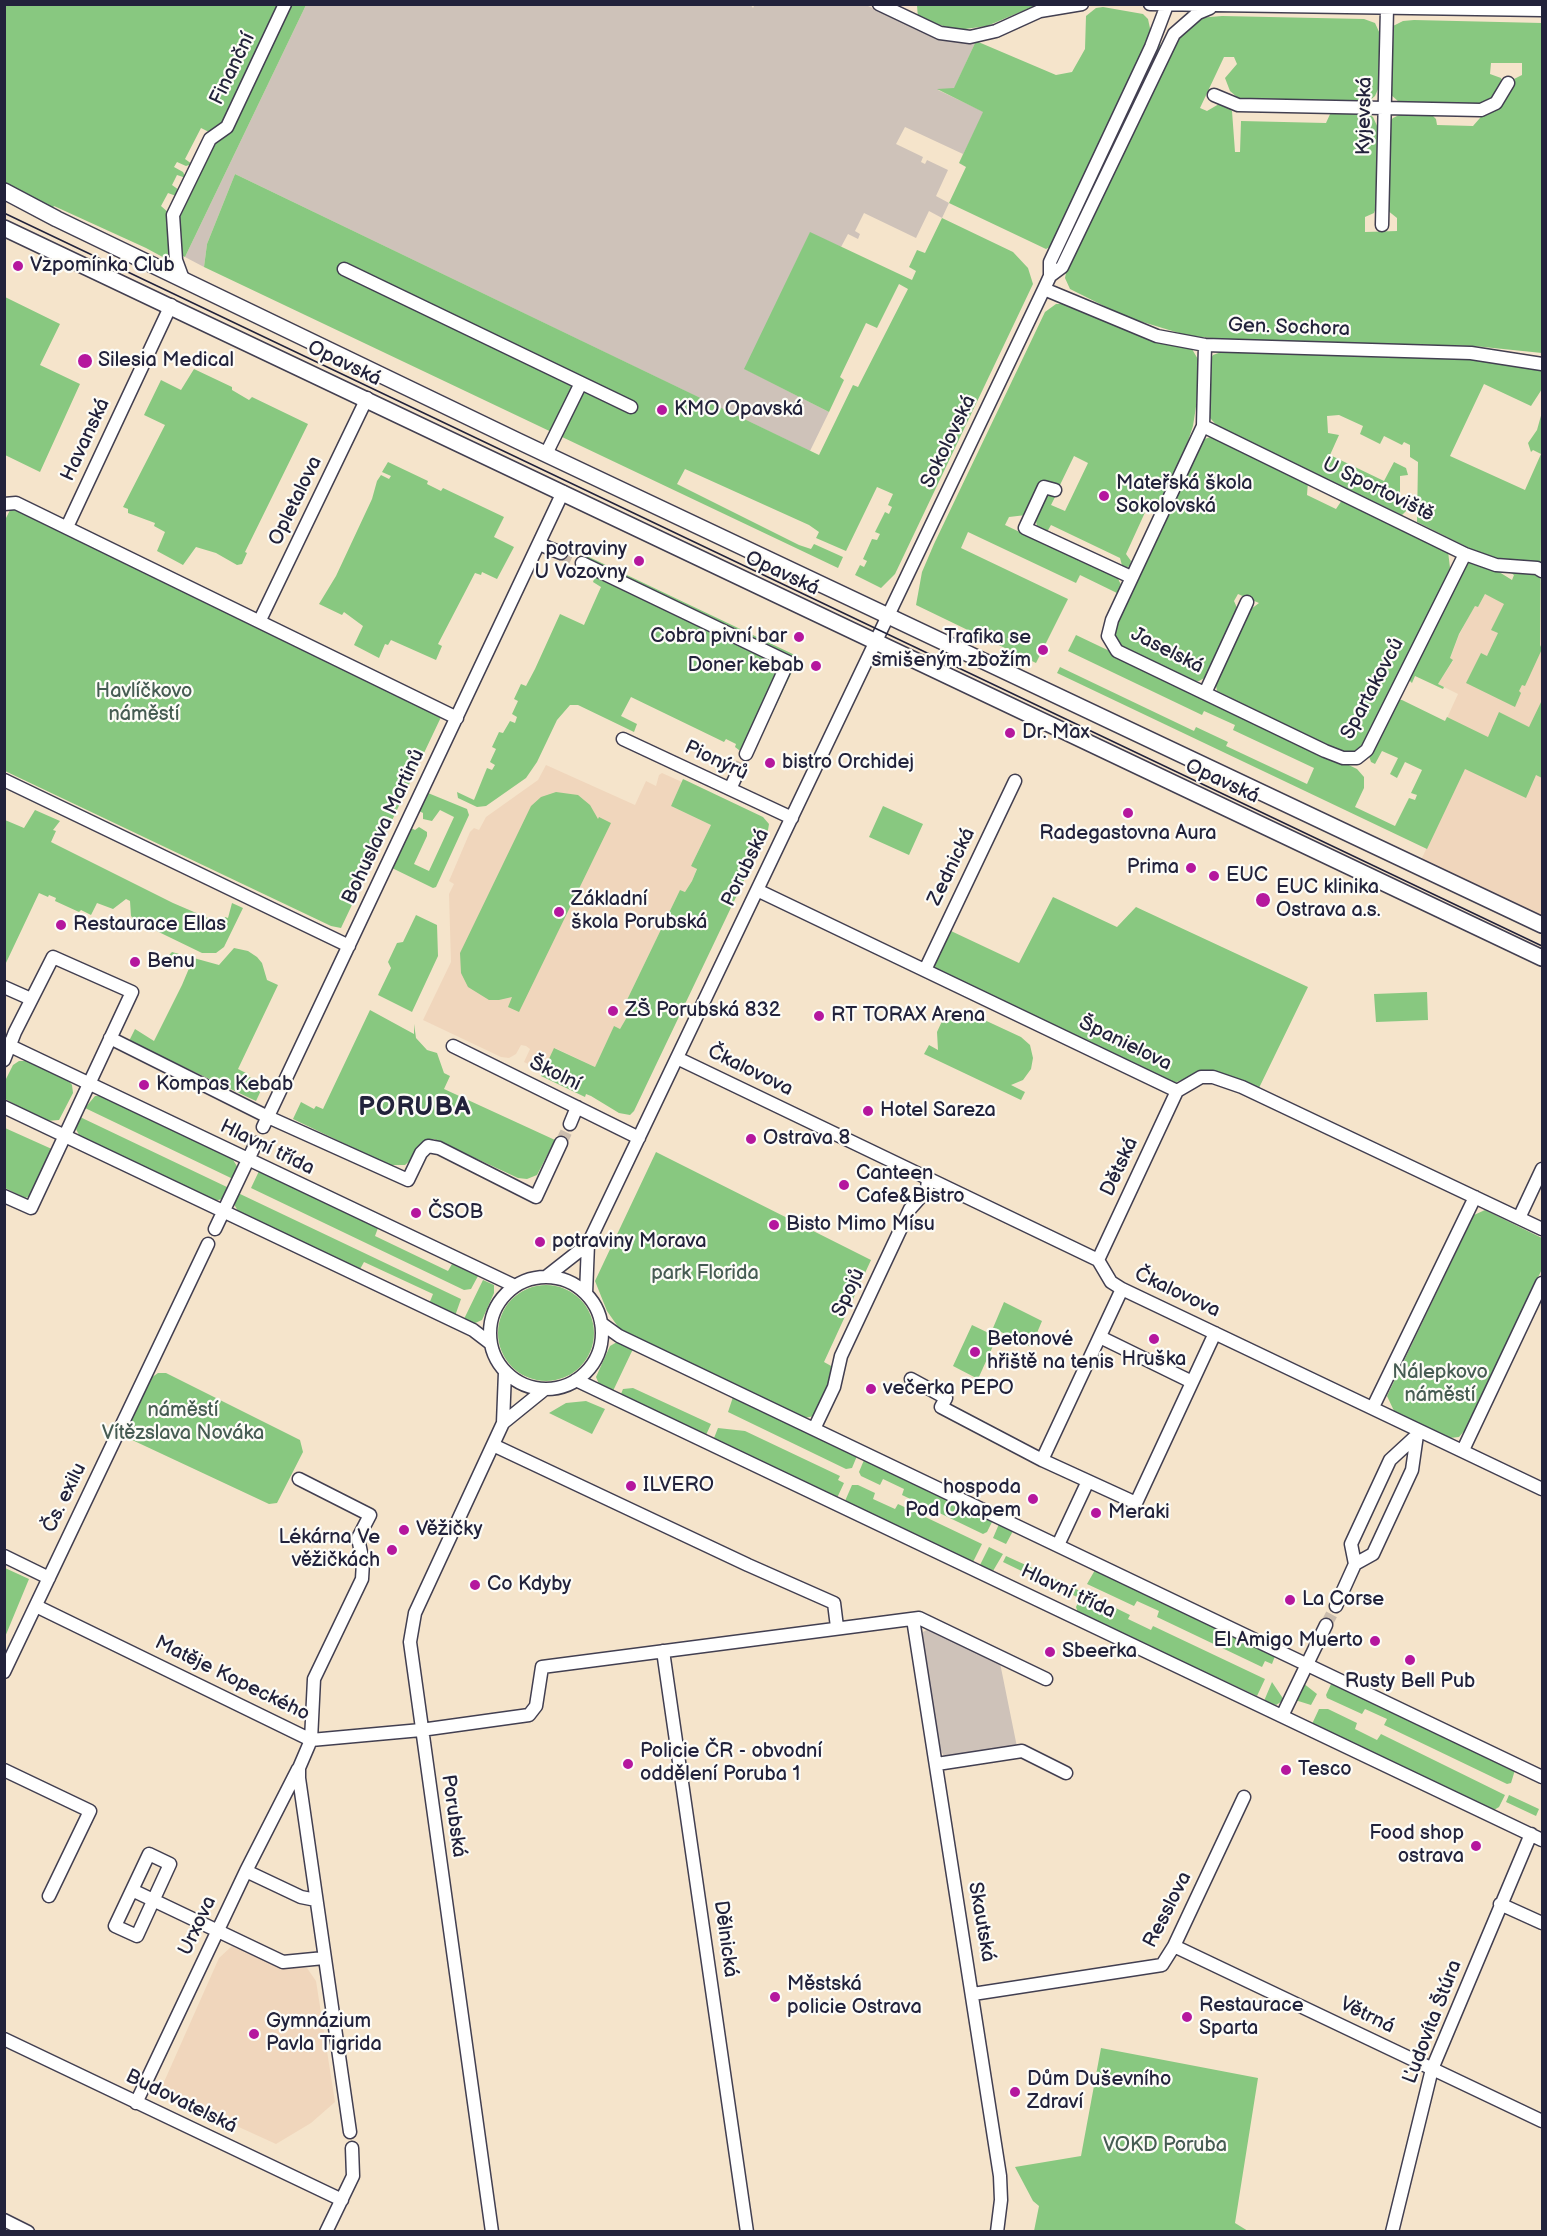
<!DOCTYPE html>
<meta charset="utf-8">
<style>
body{margin:0}
#map{position:relative;width:1547px;height:2236px;overflow:hidden;background:#f5e4cb;font-family:"Balsamiq Sans",sans-serif}
canvas{display:block}
.frame{position:absolute;inset:0;border:6px solid #22223b;pointer-events:none}
</style>
<div id="map">
<canvas width="1547" height="2236"></canvas>
<div class="frame"></div>
</div>
<script>
const ctx = document.querySelector('canvas').getContext('2d');
ctx.lineJoin = 'round';
function fillPath(path, color) {
  ctx.fillStyle = color;
  ctx.fill(path, 'evenodd');
}
function toPath(rows) {
  const path = new Path2D();
  for (const r of rows) {
    if (r.length === 3) {
      path.moveTo(r[0] + r[2], r[1]);
      path.arc(r[0], r[1], r[2], 0, 2 * Math.PI);
      continue;
    }
    path.moveTo(r[0], r[1]);
    for (let i = 2; i < r.length; i += 2) path.lineTo(r[i], r[i + 1]);
  }
  return path;
}
function trace(path, color, width, dash) {
  ctx.strokeStyle = color;
  ctx.lineWidth = width;
  ctx.lineCap = dash ? 'butt' : 'round';
  ctx.setLineDash(dash || []);
  ctx.stroke(path);
}
function write(font, color, halo, rows, align = 'center') {
  ctx.font = font + ' "Balsamiq Sans",sans-serif';
  ctx.lineWidth = 4.5;
  ctx.setLineDash([]);
  ctx.textBaseline = 'middle';
  ctx.strokeStyle = halo;
  ctx.fillStyle = color;
  for (const [text, x, y, turn = 0] of rows) {
    ctx.save();
    ctx.translate(x, y);
    ctx.rotate((+turn || 0) * Math.PI / 180);
    ctx.textAlign = isNaN(turn) ? turn : align;
    if (halo) ctx.strokeText(text, 0, 0);
    ctx.fillText(text, 0, 0);
    ctx.restore();
  }
}
const built = toPath([
 [1515,575,1542,583,1542,762,1537,775,1542,778,1542,918,1421,860,1464,769,1431,753,1458,694,1438,684,1453,661,1450,659,1459,635,1475,605,1478,607,1485,594,1502,602],
 [546,765,635,805,646,781,656,786,659,775,662,773,682,782,671,806,711,825,691,866,697,868,692,881,685,892,680,890,626,1002,632,1005,627,1017,620,1029,614,1027,595,1067,555,1048,543,1071,524,1062,530,1049,526,1046,521,1045,516,1054,509,1058,501,1057,423,1020,451,962,449,894,454,884,449,881,470,832,474,828,479,830,486,817,538,780],
 [232,1946,280,1968,307,1968,316,1981,335,2102,311,2123,276,2144,160,2091,219,1958]
]);
const industrial = toPath([
 [750,4,753,8,755,4,866,5,919,30,976,41,954,89,938,90,984,112,959,163,963,154,905,127,896,144,923,157,921,162,925,164,927,160,948,170,936,196,949,203,942,218,929,211,916,238,864,213,855,231,860,234,858,239,848,234,841,247,810,233,745,369,829,412,810,451,235,174,207,244,204,267,185,257,306,5],
 [930,1628,1000,1663,1017,1747,945,1758,940,1749,922,1639,923,1632]
]);
const green = toPath([
 [4,5,281,5,225,122,209,132,201,128,185,159,192,164,186,166,177,162,174,167,183,172,186,178,177,175,172,185,179,190,176,196,168,193,161,206,169,213,173,267,170,261,146,248,54,206,52,209,5,183],
 [288,5,306,5,185,257,181,255,178,215,181,215,218,138],
 [917,5,1037,5,987,26,958,30,918,19],
 [1103,7,1143,14,1148,19,1151,33,1050,247,1046,249,949,203,966,167,959,163,983,112,937,89,954,88,976,41,1056,75,1072,72,1085,49,1086,16,1096,8],
 [1222,16,1364,19,1375,23,1380,34,1379,87,1375,96,1369,101,1238,98,1230,91,1225,78,1237,64,1234,57,1224,57,1200,108,1207,111,1219,104,1227,106,1232,111,1235,152,1240,152,1241,121,1326,123,1331,112,1367,113,1373,117,1378,128,1377,205,1374,213,1365,217,1365,232,1397,231,1397,218,1387,210,1390,121,1393,118,1403,113,1431,114,1436,119,1437,125,1473,126,1514,79,1522,75,1522,63,1491,63,1490,74,1501,78,1503,83,1492,99,1482,104,1399,102,1390,94,1391,31,1393,26,1403,21,1414,20,1542,23,1542,353,1474,346,1236,340,1189,336,1126,317,1070,289,1065,278,1067,268,1176,40,1198,18],
 [1160,44,1162,47,1058,265,1055,264],
 [235,174,819,455,853,385,858,387,908,289,899,284,877,328,866,323,840,377,844,380,829,412,744,369,810,232,912,280,916,271,909,267,917,250,925,253,942,218,1013,252,1028,268,1033,284,895,574,881,588,855,575,860,565,864,567,867,561,863,559,872,539,877,540,880,534,875,532,885,512,889,514,892,507,888,505,893,494,877,487,846,551,816,538,819,532,809,525,685,469,677,484,799,545,811,549,814,544,843,557,838,568,204,267,207,244],
 [5,297,60,324,40,365,80,384,40,472,5,455],
 [1056,304,1065,304,1192,349,1199,361,1199,387,1193,426,1184,453,1158,510,1147,508,1126,554,1131,561,1130,566,1123,569,1120,558,1051,525,1047,532,1043,533,1037,527,1035,515,1046,491,1056,495,1051,505,1065,511,1088,463,1074,456,1059,487,1050,483,1026,515,1009,517,1005,525,1070,556,1078,556,1116,574,1121,585,1117,593,1080,575,1076,583,968,532,961,548,1068,599,1036,663,916,605,922,572,934,544,1045,312],
 [1224,351,1471,357,1542,367,1542,389,1531,406,1484,384,1450,456,1525,490,1541,454,1533,450,1531,452,1528,443,1537,430,1542,412,1540,645,1542,649,1525,686,1522,685,1519,691,1521,693,1515,707,1466,683,1481,653,1487,656,1498,633,1491,630,1504,604,1485,594,1478,607,1475,606,1459,634,1450,658,1453,660,1438,684,1444,687,1443,689,1415,676,1412,683,1409,680,1412,675,1409,673,1466,562,1483,562,1512,580,1514,575,1483,555,1417,522,1418,462,1410,457,1410,445,1404,442,1402,445,1384,436,1380,444,1360,434,1363,426,1339,415,1327,416,1328,433,1339,435,1330,455,1384,481,1394,462,1406,468,1408,475,1400,476,1400,499,1408,500,1408,509,1402,515,1220,429,1210,418,1207,409,1209,362,1213,355],
 [194,369,232,387,232,390,249,400,252,397,308,424,245,552,247,553,242,564,237,565,216,553,196,547,183,565,157,551,165,532,154,526,155,523,128,513,128,509,123,507,165,425,144,415,161,380,181,390],
 [1213,436,1308,481,1307,495,1336,509,1342,500,1448,551,1450,568,1367,741,1360,750,1352,753,1339,751,1217,691,1215,681,1247,612,1259,603,1238,594,1234,601,1238,610,1206,677,1199,681,1194,682,1120,647,1112,632,1202,440],
 [388,462,428,481,427,484,441,491,443,488,504,517,494,537,514,547,497,579,482,572,481,575,475,573,438,644,442,646,436,660,391,640,388,645,385,644,379,658,354,645,363,626,344,612,342,615,319,604,336,576,372,499,377,481,381,475,389,479,391,476,382,472],
 [11,508,442,715,341,928,331,926,5,771,4,522],
 [587,556,799,657,752,756,739,750,735,747,736,744,726,739,724,742,631,697,621,716,637,724,634,732,578,705,570,705,557,720,537,762,526,778,486,806,477,807,458,798,457,792,474,800,487,768,492,770,495,765,490,762,496,749,492,747,499,732,503,733,510,721,515,723,517,717,512,714,518,701,514,699,521,684,526,686,535,669,560,614,584,625,601,587,593,582,596,574,585,560],
 [1076,635,1357,769,1364,777,1364,788,1355,807,1395,826,1409,798,1415,800,1417,795,1411,793,1422,770,1405,762,1397,778,1390,774,1398,758,1382,751,1375,764,1371,762,1369,756,1396,700,1402,700,1445,721,1447,717,1488,737,1499,712,1529,727,1542,700,1542,778,1536,775,1526,798,1465,769,1427,849,1057,673,1060,667,1194,731,1196,727,1228,742,1226,746,1307,784,1314,768,1233,730,1235,725,1204,711,1202,715,1068,651],
 [683,779,763,817,769,824,768,830,634,1111,630,1115,619,1113,591,1096,586,1094,585,1097,541,1076,554,1048,595,1067,614,1026,620,1029,627,1017,631,1006,626,1002,680,890,685,892,692,881,697,869,691,866,711,825,671,806],
 [556,792,578,795,590,805,598,819,599,817,611,823,519,1012,508,1007,512,997,499,1000,489,1000,468,987,461,973,460,953,531,806,541,797],
 [428,793,467,809,469,815,436,887,433,888,392,868,411,828,415,830,419,827,427,832,427,836,414,864,429,871,454,817,440,810,432,821,423,819,423,813,419,811],
 [883,806,923,824,909,855,869,837],
 [35,810,60,821,53,830,56,831,51,842,173,903,222,924,225,917,228,918,232,903,243,908,224,947,216,953,202,953,134,920,131,916,130,901,126,899,113,909,97,903,91,915,81,910,79,912,55,901,56,898,49,895,48,897,39,893,5,965,5,820,24,828],
 [1053,897,1117,927,1136,907,1308,987,1258,1090,1207,1070,1174,1083,933,968,951,931,1019,963],
 [416,915,437,925,438,956,412,1012,378,995,391,968,388,962,397,943,403,942],
 [234,948,248,951,257,957,262,963,267,980,278,985,238,1069,246,1073,245,1075,264,1084,256,1101,129,1041,135,1029,154,1041,182,985,190,966,181,961,182,958,169,955,172,952,219,965],
 [1427,992,1428,1020,1376,1022,1374,994],
 [370,1010,414,1034,414,1024,416,1038,427,1050,437,1053,444,1073,450,1076,444,1089,555,1140,537,1175,527,1179,518,1178,434,1139,422,1143,414,1157,405,1165,389,1165,293,1119,301,1102,314,1109,316,1106,323,1109],
 [965,1011,1021,1037,1030,1045,1033,1058,1031,1069,1023,1080,1011,1085,1025,1092,1021,1100,924,1054,929,1045,938,1050,937,1032,943,1019,952,1013],
 [19,1061,26,1061,69,1081,72,1085,73,1093,59,1120,46,1121,5,1099,4,1083,13,1065],
 [95,1096,100,1096,232,1158,238,1168,233,1179,85,1108],
 [80,1117,229,1188,223,1199,213,1201,80,1137,76,1129],
 [5,1128,54,1150,30,1196,25,1198,5,1188],
 [656,1152,871,1260,824,1362,833,1367,835,1372,814,1416,805,1418,621,1331,607,1311,595,1281],
 [259,1171,378,1228,375,1236,448,1271,452,1264,478,1276,471,1289,464,1290,251,1188],
 [238,1193,461,1299,455,1316,429,1304,433,1294,364,1262,359,1271,239,1213,234,1204],
 [1485,1210,1542,1238,1542,1269,1465,1430,1459,1437,1449,1438,1395,1413,1387,1396,1474,1215],
 [483,1280,494,1285,494,1293,482,1320,473,1324,464,1319],
 [546,1333,48],
 [1004,1302,1042,1321,1031,1347,993,1328],
 [972,1325,997,1337,978,1379,953,1366],
 [617,1342,633,1349,613,1391,599,1384,596,1377,610,1346],
 [158,1373,166,1373,300,1440,303,1452,277,1503,269,1504,130,1439,128,1426,151,1378],
 [633,1388,711,1424,706,1435,621,1394,623,1389],
 [733,1397,857,1456,852,1468,846,1469,728,1412],
 [586,1401,605,1409,592,1434,549,1413,566,1403],
 [718,1428,745,1431,840,1476,838,1480,844,1483,837,1498,714,1438],
 [864,1460,993,1520,987,1532,983,1534,902,1495,904,1489,883,1479,880,1485,861,1476,859,1472],
 [852,1485,858,1485,875,1493,873,1499,895,1509,898,1504,982,1544,973,1562,845,1501],
 [999,1524,1013,1531,1006,1544,993,1538],
 [989,1547,1003,1554,993,1571,980,1565],
 [1006,1556,1039,1571,1036,1578,1003,1562],
 [5,1568,29,1579,5,1637],
 [1095,1570,1275,1656,1272,1664,1265,1661,1262,1667,1157,1617,1159,1611,1137,1601,1134,1606,1087,1584],
 [1047,1575,1080,1591,1077,1597,1044,1581],
 [1083,1592,1130,1615,1128,1619,1151,1630,1153,1626,1265,1679,1257,1696,1078,1613,1076,1607],
 [1272,1682,1284,1700,1276,1705,1264,1701],
 [1332,1682,1515,1770,1511,1783,1507,1784,1384,1725,1387,1719,1365,1709,1362,1714,1327,1698,1326,1695],
 [1303,1683,1317,1694,1311,1705,1295,1700],
 [1319,1709,1328,1709,1357,1723,1355,1729,1377,1740,1381,1734,1505,1795,1499,1807,1494,1810,1312,1724],
 [1509,1795,1539,1809,1536,1816,1506,1802],
 [1101,2048,1258,2078,1235,2223,1248,2231,1034,2231,1039,2206,1033,2201,1015,2167,1081,2156]
]);
const minorTunnel = toPath([
 [561,553,582,563],
 [737,774,746,754],
 [561,1143,570,1124],
 [1326,1625,1336,1606]
]);
const minor = toPath([
 [879,4,940,33,970,37,996,31,1040,11,1082,4],
 [1150,4,1542,10],
 [1214,95,1238,105,1481,110,1496,103,1508,83],
 [1382,225,1387,8],
 [344,269,631,407],
 [1050,276,1062,267,1174,34,1198,13,1210,8],
 [183,279,176,260,173,215,210,139,227,127,285,4],
 [1044,289,1157,336,1205,345,1471,353,1542,364],
 [1205,345,1203,426,1112,620,1108,636,1117,651,1325,751,1343,758,1357,758,1367,750,1465,554],
 [1203,426,1465,554,1496,565,1537,568,1542,571],
 [546,454,581,383],
 [1055,490,1044,487,1025,528,1131,577],
 [4,504,16,503,457,718],
 [67,527,171,305],
 [539,544,561,553],
 [582,563,788,662,746,754],
 [260,620,367,398],
 [1205,693,1247,602],
 [623,739,792,818],
 [4,780,349,946],
 [730,789,737,774],
 [757,890,1177,1091],
 [925,970,1015,781],
 [4,987,31,999],
 [110,1038,268,1117,408,1180,421,1153,428,1146,439,1148,536,1197,561,1143],
 [4,1043,515,1286],
 [453,1046,639,1138],
 [677,1058,1098,1260,1111,1282,1122,1289,1542,1489],
 [4,1060,15,1032,53,957,132,992,31,1208,4,1196],
 [1177,1091,1201,1077,1213,1077,1242,1087,1542,1229],
 [4,1107,473,1330,490,1343],
 [570,1124,577,1107],
 [263,1127,563,492],
 [1519,1218,1542,1169],
 [215,1229,256,1143],
 [1098,1260,1177,1091],
 [546,1333,56],
 [546,1277,588,1244],
 [1122,1289,1042,1460,1136,1503,1215,1333],
 [586,1294,588,1244,1044,289,1050,276,1050,262,1151,47,1167,5],
 [601,1323,619,1336,1542,1777],
 [1100,1337,1192,1382],
 [911,1379,946,1398,941,1407,1042,1460],
 [576,1380,1542,1840],
 [1373,1407,1475,1197],
 [503,1423,505,1372],
 [814,1429,834,1387,841,1356,910,1209,927,1190,928,1178],
 [493,1445,748,1565,834,1603,837,1627],
 [1463,1450,1542,1283],
 [299,1479,370,1515,358,1538,363,1562,362,1579,314,1679,311,1740,299,1768,299,1778,350,2132],
 [1058,1545,1088,1481],
 [4,1556,49,1578],
 [1355,1564,1373,1554,1412,1470,1417,1435],
 [36,1606,311,1740,421,1730,529,1715,536,1706,542,1667,919,1618,1046,1679],
 [1336,1606,1355,1564,1351,1544,1390,1460,1415,1437],
 [913,1619,1000,2176,1001,2200,997,2232],
 [663,1651,747,2232],
 [4,1672,208,1244],
 [1282,1716,1326,1625],
 [937,1764,1022,1751,1066,1773],
 [4,1770,90,1811,49,1896],
 [149,1854,170,1864,137,1936,115,1926,149,1854],
 [246,1871,301,1897,316,1900],
 [132,1890,283,1962,324,1958],
 [1500,1904,1542,1923],
 [1174,1946,1542,2121],
 [973,1994,1162,1965,1174,1946,1244,1797],
 [4,2039,342,2200],
 [136,2103,246,1871,298,1769],
 [4,2220,28,2232],
 [326,2232,353,2176,352,2148],
 [492,2232,410,1642,415,1613,503,1423,545,1389],
 [1392,2232,1432,2069,1531,1834]
]);
const major = toPath([
 [4,191,57,219,518,441,1542,925],
 [4,228,1542,958]
]);
const tram = toPath([
 [4,213,1542,946]
]);
const markers = [
 [18,266,6,"#b5179e"],
 [85,361,8,"#b5179e"],
 [662,410,6,"#b5179e"],
 [1104,496,6,"#b5179e"],
 [639,561,6,"#b5179e"],
 [799,637,6,"#b5179e"],
 [1043,650,6,"#b5179e"],
 [816,666,6,"#b5179e"],
 [1010,733,6,"#b5179e"],
 [770,763,6,"#b5179e"],
 [1128,813,6,"#b5179e"],
 [1191,868,6,"#b5179e"],
 [1214,876,6,"#b5179e"],
 [1263,900,8,"#b5179e"],
 [559,912,6,"#b5179e"],
 [61,925,6,"#b5179e"],
 [135,962,6,"#b5179e"],
 [613,1011,6,"#b5179e"],
 [819,1016,6,"#b5179e"],
 [144,1085,6,"#b5179e"],
 [868,1111,6,"#b5179e"],
 [751,1139,6,"#b5179e"],
 [844,1185,6,"#b5179e"],
 [416,1213,6,"#b5179e"],
 [774,1225,6,"#b5179e"],
 [540,1242,6,"#b5179e"],
 [1154,1339,6,"#b5179e"],
 [975,1352,6,"#b5179e"],
 [871,1389,6,"#b5179e"],
 [631,1486,6,"#b5179e"],
 [1033,1499,6,"#b5179e"],
 [1096,1513,6,"#b5179e"],
 [404,1530,6,"#b5179e"],
 [392,1550,6,"#b5179e"],
 [475,1585,6,"#b5179e"],
 [1290,1600,6,"#b5179e"],
 [1375,1641,6,"#b5179e"],
 [1050,1652,6,"#b5179e"],
 [1410,1660,6,"#b5179e"],
 [628,1764,6,"#b5179e"],
 [1286,1770,6,"#b5179e"],
 [1476,1846,6,"#b5179e"],
 [775,1997,6,"#b5179e"],
 [1187,2017,6,"#b5179e"],
 [254,2034,6,"#b5179e"],
 [1015,2092,6,"#b5179e"]
];
const streetNames = [
 ["Finanční",233,69,-64],
 ["Kyjevská",1365,116,-89],
 ["Gen. Sochora",1289,328,2],
 ["Opavská",344,364,26],
 ["Havanská",86,440,-65],
 ["Sokolovská",949,442,-64],
 ["U Sportoviště",1378,490,26],
 ["Opletalova",296,501,-64],
 ["Opavská",782,574,25],
 ["Jaselská",1167,651,27],
 ["Spartakovců",1373,689,-62],
 ["Pionýrů",716,761,25],
 ["Opavská",1222,782,25],
 ["Bohuslava Martinů",384,827,-65],
 ["Zednická",952,867,-64],
 ["Porubská",746,868,-64],
 ["Španielova",1125,1044,26],
 ["Čkalovova",750,1071,26],
 ["Školní",555,1074,26],
 ["Hlavní třída",267,1148,26],
 ["Dětská",1120,1167,-65],
 ["Spojů",849,1293,-65],
 ["Čkalovova",1177,1293,25],
 ["Čs. exilu",65,1498,-64],
 ["Hlavní třída",1068,1592,25],
 ["Matěje Kopeckého",232,1679,26],
 ["Porubská",453,1816,82],
 ["Resslova",1168,1910,-63],
 ["Skautská",981,1922,80],
 ["Urxova",198,1926,-65],
 ["Dělnická",725,1939,82],
 ["Větrná",1367,2016,26],
 ["Ľudovíta Štúra",1433,2022,-69],
 ["Budovatelská",181,2102,26]
];
const poiNames = [
 ["Vzpomínka Club",30,266],
 ["Silesia Medical",98,361],
 ["KMO Opavská",674,410],
 ["Mateřská škola",1116,484],
 ["Sokolovská",1116,507],
 ["potraviny",627,550,"right"],
 ["U Vozovny",627,573,"right"],
 ["Cobra pivní bar",787,637,"right"],
 ["Trafika se",1031,638,"right"],
 ["smišeným zbožím",1031,661,"right"],
 ["Doner kebab",804,666,"right"],
 ["Dr. Max",1022,733],
 ["bistro Orchidej",782,763],
 ["Radegastovna Aura",1128,834,"center"],
 ["Prima",1179,868,"right"],
 ["EUC",1226,876],
 ["EUC klinika",1276,888],
 ["Ostrava a.s.",1276,911],
 ["Základní",571,900],
 ["škola Porubská",571,923],
 ["Restaurace Ellas",73,925],
 ["Benu",147,962],
 ["ZŠ Porubská 832",625,1011],
 ["RT TORAX Arena",831,1016],
 ["Kompas Kebab",156,1085],
 ["Hotel Sareza",880,1111],
 ["Ostrava 8",763,1139],
 ["Canteen",856,1174],
 ["Cafe&Bistro",856,1197],
 ["ČSOB",428,1213],
 ["Bisto Mimo Mísu",786,1225],
 ["potraviny Morava",552,1242],
 ["Betonové",987,1340],
 ["hřiště na tenis",987,1363],
 ["Hruška",1154,1360,"center"],
 ["večerka PEPO",883,1389],
 ["ILVERO",643,1486],
 ["hospoda",1021,1488,"right"],
 ["Pod Okapem",1021,1511,"right"],
 ["Meraki",1108,1513],
 ["Věžičky",416,1530],
 ["Lékárna Ve",380,1538,"right"],
 ["věžičkách",380,1561,"right"],
 ["Co Kdyby",487,1585],
 ["La Corse",1302,1600],
 ["El Amigo Muerto",1363,1641,"right"],
 ["Sbeerka",1062,1652],
 ["Rusty Bell Pub",1410,1682,"center"],
 ["Policie ČR - obvodní",640,1752],
 ["oddělení Poruba 1",640,1775],
 ["Tesco",1298,1770],
 ["Food shop",1464,1834,"right"],
 ["ostrava",1464,1857,"right"],
 ["Městská",787,1985],
 ["policie Ostrava",787,2008],
 ["Restaurace",1199,2006],
 ["Sparta",1199,2029],
 ["Gymnázium",266,2022],
 ["Pavla Tigrida",266,2045],
 ["Dům Duševního",1027,2080],
 ["Zdraví",1027,2103]
];
const parkNames = [
 ["Havlíčkovo",144,692],
 ["náměstí",144,715],
 ["park Florida",705,1274],
 ["Nálepkovo",1440,1373],
 ["náměstí",1440,1396],
 ["náměstí",183,1411],
 ["Vítězslava Nováka",183,1434],
 ["VOKD Poruba",1165,2146]
];
const districtNames = [
 ["PORUBA",415,1108]
];
fillPath(built, '#f0d6bc');
fillPath(industrial, '#cec2b9');
fillPath(green, '#88c880');
trace(minorTunnel, '#cbbdae', 12, [12, 6]);
trace(minor, '#423f51', 15);
trace(major, '#423f51', 18);
trace(minor, '#fff', 12);
trace(major, '#fff', 15);
trace(tram, '#22223b', 1.5);
for (const [x, y, r, color] of markers) {
  const dot = new Path2D();
  dot.arc(x, y, r, 0, 2 * Math.PI);
  ctx.fillStyle = color;
  ctx.fill(dot);
  trace(dot, '#fdfcf7', 2);
}
write('20px', '#22223b', '#fdfcf7', streetNames);
write('20px', '#22223b', '#fdfcf7', poiNames, 'left');
write('20px', '#465c53', '#fdfcf7', parkNames);
ctx.letterSpacing = '1.5px';
write('bold 26px', '#22223b', '#fdfcf7', districtNames);
ctx.letterSpacing = '0px';
</script>
